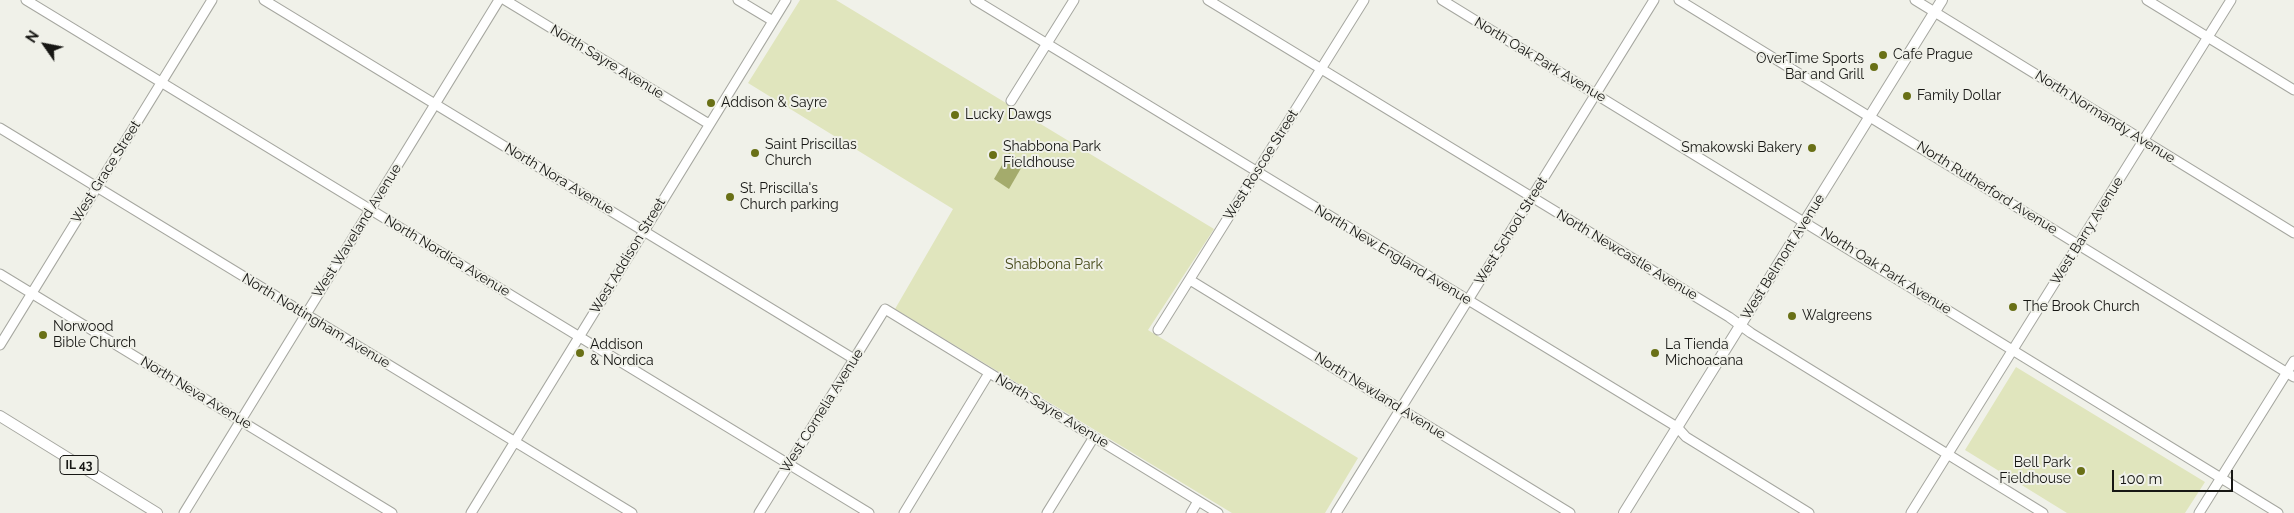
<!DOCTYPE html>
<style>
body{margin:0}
#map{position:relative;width:2294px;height:513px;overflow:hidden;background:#f0f1e9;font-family:Raleway,sans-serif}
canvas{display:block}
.north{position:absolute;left:20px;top:20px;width:50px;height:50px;-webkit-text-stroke:4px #f0f1e9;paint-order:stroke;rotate:303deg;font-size:14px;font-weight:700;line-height:20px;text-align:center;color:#171714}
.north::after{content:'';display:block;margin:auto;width:18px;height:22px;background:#171714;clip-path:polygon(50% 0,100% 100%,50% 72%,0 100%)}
.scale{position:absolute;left:2112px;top:470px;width:121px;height:22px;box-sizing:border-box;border:2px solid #171714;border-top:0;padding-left:6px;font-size:15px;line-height:18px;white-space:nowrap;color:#171714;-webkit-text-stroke:4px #f0f1e9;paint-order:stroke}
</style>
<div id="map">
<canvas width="2294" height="513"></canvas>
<div class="north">N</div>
<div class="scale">100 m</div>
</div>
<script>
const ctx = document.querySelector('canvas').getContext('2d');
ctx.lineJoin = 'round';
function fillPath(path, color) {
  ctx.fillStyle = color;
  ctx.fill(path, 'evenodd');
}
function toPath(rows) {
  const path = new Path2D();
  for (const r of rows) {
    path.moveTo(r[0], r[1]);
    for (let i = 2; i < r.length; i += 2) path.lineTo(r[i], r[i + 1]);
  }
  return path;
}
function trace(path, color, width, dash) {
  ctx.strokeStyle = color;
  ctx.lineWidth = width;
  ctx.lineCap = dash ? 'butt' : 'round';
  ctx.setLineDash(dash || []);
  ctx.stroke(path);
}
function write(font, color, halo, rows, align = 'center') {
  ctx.font = font + ' Raleway,sans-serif';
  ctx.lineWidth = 4;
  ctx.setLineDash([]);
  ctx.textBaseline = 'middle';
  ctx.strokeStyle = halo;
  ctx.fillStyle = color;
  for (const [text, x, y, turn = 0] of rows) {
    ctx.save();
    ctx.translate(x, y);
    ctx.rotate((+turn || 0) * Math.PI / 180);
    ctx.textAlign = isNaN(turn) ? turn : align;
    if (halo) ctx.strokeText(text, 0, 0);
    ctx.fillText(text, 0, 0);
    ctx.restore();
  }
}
const green = toPath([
 [800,0,836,0,1214,229,1148,330,1358,458,1325,513,1232,513,895,309,953,209,748,83],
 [2016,367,2205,482,2185,513,2067,513,1965,450]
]);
const water = toPath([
 [1009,153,1024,163,1009,189,994,179]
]);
const minor = toPath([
 [26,0,869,513],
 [264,0,854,359],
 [505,0,709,124],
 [738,0,773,21],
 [975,0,1677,427,1686,437,1809,513],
 [1208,0,1729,317,1751,333,2043,513],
 [1442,0,2278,513],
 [1679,0,2294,377],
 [1915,0,2294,233],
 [2147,0,2294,90],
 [1011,101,1074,0],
 [0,128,632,513],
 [0,274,392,513],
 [1190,280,1570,513],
 [1158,330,1364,0],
 [0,345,212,0],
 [184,513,499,0],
 [471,513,786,0],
 [759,513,885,309,1218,513],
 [904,513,989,373],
 [1047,513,1094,437],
 [1191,513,1198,501],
 [1336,513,1654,0],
 [1911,513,2231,0],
 [2199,513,2294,361]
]);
const major = toPath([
 [0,416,157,513],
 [1624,513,1942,0]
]);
const markers = [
 [1883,55,5,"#697016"],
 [1874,67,5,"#697016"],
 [1907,96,5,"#697016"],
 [711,103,5,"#697016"],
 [955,115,5,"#697016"],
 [1812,148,5,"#697016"],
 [755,153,5,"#697016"],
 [993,155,5,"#697016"],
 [730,197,5,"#697016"],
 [2013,307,5,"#697016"],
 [1792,316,5,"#697016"],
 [43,335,5,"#697016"],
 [580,353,5,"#697016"],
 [1655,353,5,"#697016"],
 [2081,471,5,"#697016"]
];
const shields = [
 [79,465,38]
];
const shieldNames = [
 ["IL 43",79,465]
];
const poiNames = [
 ["Cafe Prague",1893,55],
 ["OverTime Sports",1864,59,"right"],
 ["Bar and Grill",1864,75,"right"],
 ["Family Dollar",1917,96],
 ["Addison & Sayre",721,103],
 ["Lucky Dawgs",965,115],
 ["Saint Priscillas",765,145],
 ["Church",765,161],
 ["Shabbona Park",1003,147],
 ["Fieldhouse",1003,163],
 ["Smakowski Bakery",1802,148,"right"],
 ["St. Priscilla's",740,189],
 ["Church parking",740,205],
 ["The Brook Church",2023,307],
 ["Walgreens",1802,316],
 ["Norwood",53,327],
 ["Bible Church",53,343],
 ["Addison",590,345],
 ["& Nordica",590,361],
 ["La Tienda",1665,345],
 ["Michoacana",1665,361],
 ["Bell Park",2071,463,"right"],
 ["Fieldhouse",2071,479,"right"]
];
const streetNames = [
 ["North Oak Park Avenue",1540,60,31],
 ["North Sayre Avenue",607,62,31],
 ["North Normandy Avenue",2105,117,32],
 ["West Roscoe Street",1261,165,-58],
 ["West Grace Street",106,172,-58],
 ["North Nora Avenue",559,179,31],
 ["North Rutherford Avenue",1987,188,32],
 ["West Waveland Avenue",357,231,-58],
 ["West School Street",1511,231,-58],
 ["West Barry Avenue",2087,231,-58],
 ["North New England Avenue",1393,255,31],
 ["North Newcastle Avenue",1627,255,31],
 ["North Nordica Avenue",447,256,31],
 ["West Addison Street",628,256,-59],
 ["West Belmont Avenue",1783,257,-58],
 ["North Oak Park Avenue",1886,271,32],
 ["North Nottingham Avenue",316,321,31],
 ["North Neva Avenue",196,393,31],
 ["North Newland Avenue",1380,396,32],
 ["West Cornelia Avenue",822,411,-58],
 ["North Sayre Avenue",1052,411,31]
];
const parkNames = [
 ["Shabbona Park",1054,265]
];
fillPath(green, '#e0e5bd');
fillPath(water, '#a4ab6c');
trace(minor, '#a6a7a0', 11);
trace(major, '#a6a7a0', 12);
trace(minor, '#fff', 9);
trace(major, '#fff', 10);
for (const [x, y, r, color] of markers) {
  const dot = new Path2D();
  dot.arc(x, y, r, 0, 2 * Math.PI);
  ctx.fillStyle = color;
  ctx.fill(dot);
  trace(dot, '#f0f1e9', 2);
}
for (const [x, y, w] of shields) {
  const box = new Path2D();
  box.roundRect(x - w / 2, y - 9.5, w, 19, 4);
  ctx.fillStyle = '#f0f1e9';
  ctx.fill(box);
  trace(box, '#171714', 1);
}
write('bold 12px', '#171714', null, shieldNames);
write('14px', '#171714', '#f0f1e9', poiNames, 'left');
write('14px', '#171714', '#f0f1e9', streetNames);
write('14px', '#454919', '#f0f1e9', parkNames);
</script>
